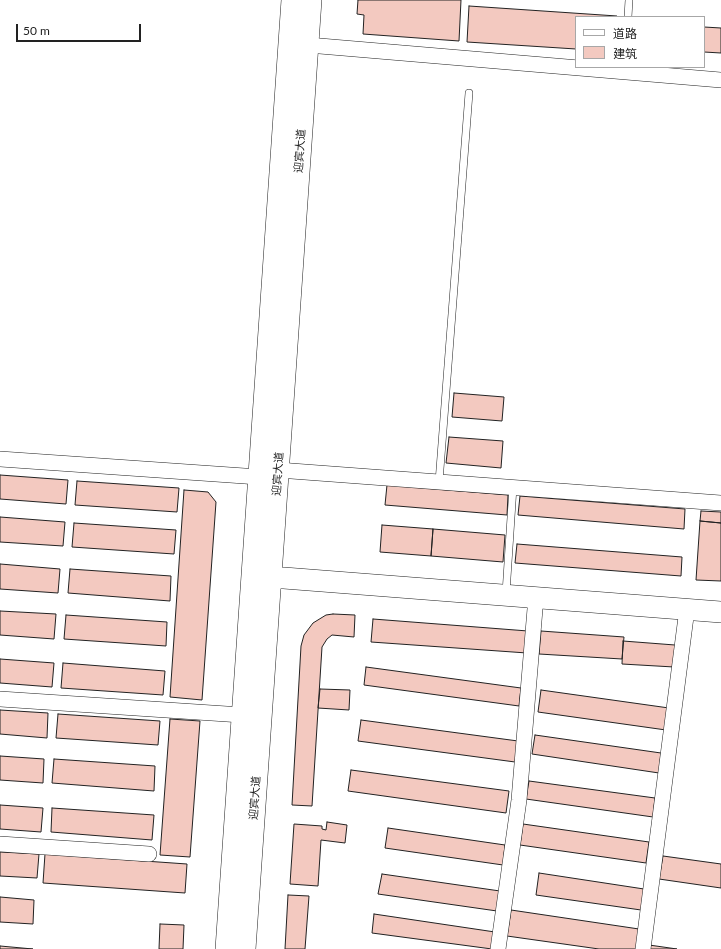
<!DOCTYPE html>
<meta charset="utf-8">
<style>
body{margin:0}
#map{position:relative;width:721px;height:949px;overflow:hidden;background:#fff;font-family:Lato,"Noto Sans SC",sans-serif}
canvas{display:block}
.legend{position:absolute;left:575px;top:16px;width:130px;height:52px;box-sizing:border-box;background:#fff;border:1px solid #a7a7a7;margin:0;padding:5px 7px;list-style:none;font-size:12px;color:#222}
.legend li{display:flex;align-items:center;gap:8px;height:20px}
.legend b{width:20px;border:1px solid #a7a7a7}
.scale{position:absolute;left:16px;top:24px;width:125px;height:18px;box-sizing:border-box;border:2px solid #222;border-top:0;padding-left:5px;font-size:12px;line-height:14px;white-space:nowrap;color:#222;-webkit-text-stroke:3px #fff;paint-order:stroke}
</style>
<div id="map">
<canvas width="721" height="949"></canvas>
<ul class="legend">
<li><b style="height:5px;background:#fff"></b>道路</li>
<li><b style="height:11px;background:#f3c9c0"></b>建筑</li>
</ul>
<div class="scale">50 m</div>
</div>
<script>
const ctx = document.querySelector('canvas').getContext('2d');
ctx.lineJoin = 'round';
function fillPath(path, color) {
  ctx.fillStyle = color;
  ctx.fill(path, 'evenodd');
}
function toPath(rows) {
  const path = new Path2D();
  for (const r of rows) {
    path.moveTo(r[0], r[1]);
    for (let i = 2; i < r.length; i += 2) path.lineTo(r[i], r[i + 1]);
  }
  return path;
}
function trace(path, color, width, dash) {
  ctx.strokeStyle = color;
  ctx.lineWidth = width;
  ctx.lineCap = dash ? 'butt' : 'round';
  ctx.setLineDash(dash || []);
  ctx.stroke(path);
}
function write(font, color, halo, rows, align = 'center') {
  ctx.font = font + ' Lato,"Noto Sans SC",sans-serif';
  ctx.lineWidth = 3;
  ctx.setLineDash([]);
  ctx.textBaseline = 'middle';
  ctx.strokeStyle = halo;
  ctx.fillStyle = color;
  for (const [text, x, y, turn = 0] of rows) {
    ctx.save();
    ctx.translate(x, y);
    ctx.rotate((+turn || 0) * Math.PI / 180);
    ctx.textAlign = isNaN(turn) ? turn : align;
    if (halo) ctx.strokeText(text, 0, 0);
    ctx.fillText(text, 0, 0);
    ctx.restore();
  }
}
const building = toPath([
 [358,0,461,0,459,41,363,34,364,15,357,14,358,0],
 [469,6,617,16,617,17,576,17,576,49,467,42,469,6],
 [704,27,721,28,721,53,704,52,704,27],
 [454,393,504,397,502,421,452,417,454,393],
 [449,437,503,441,501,468,446,463,449,437],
 [0,475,68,480,66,504,0,499,0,475],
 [77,481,179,488,177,512,75,505,77,481],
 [387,485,508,495,507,515,385,505,387,485],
 [184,490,208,492,216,502,202,700,170,697,184,490],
 [520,496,685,509,684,529,518,515,520,496],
 [701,511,721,512,721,523,700,521,701,511],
 [0,517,65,522,63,546,0,542,0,517],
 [700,521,721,523,721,581,696,580,700,521],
 [74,523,176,530,174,554,72,547,74,523],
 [382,525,433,529,431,556,380,552,382,525],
 [433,529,505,535,503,562,431,556,433,529],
 [517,544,682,557,681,576,515,563,517,544],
 [0,564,60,569,58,593,0,589,0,564],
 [70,569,171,576,170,601,68,593,70,569],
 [0,611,56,614,54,639,0,635,0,611],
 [333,614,355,615,354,637,332,635,327,639,322,647,312,806,292,805,301,646,304,635,313,623,326,615,333,614],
 [66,615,167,622,166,646,64,639,66,615],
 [373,619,528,631,527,653,371,642,373,619],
 [541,631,624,637,622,659,539,654,541,631],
 [623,641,675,645,674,667,622,664,623,641],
 [0,659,54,663,52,687,0,683,0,659],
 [63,663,165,671,163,695,61,688,63,663],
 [366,667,521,688,519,706,364,685,366,667],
 [320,689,350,690,349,710,318,708,320,689],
 [541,690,669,708,666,730,538,712,541,690],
 [0,710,48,713,47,738,0,734,0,710],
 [58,714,160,721,158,745,56,738,58,714],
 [170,719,200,721,190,857,160,855,170,719],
 [361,720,518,741,515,762,358,741,361,720],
 [535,735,661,753,659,773,532,754,535,735],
 [0,756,44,759,43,783,0,780,0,756],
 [54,759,155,766,154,791,52,783,54,759],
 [351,770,509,791,506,813,348,791,351,770],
 [529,781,655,798,653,817,526,799,529,781],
 [0,805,43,808,41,832,0,829,0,805],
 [52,808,154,815,152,840,51,832,52,808],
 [327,822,347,825,345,843,321,840,318,886,290,884,294,824,322,826,322,829,326,830,327,822],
 [523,824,649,842,646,863,520,845,523,824],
 [388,828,505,845,503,865,385,848,388,828],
 [0,852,39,854,37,878,0,876,0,852],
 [45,854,187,864,185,893,43,883,45,854],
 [663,856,721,864,721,888,659,879,663,856],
 [539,873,644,889,641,910,536,895,539,873],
 [382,874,500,891,497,911,378,894,382,874],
 [288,895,309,896,305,949,285,949,288,895],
 [0,897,34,900,33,924,0,922,0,897],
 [511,910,639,929,636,949,599,949,507,936,511,910],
 [374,914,495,932,492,949,372,933,374,914],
 [160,924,184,925,183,949,159,949,160,924],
 [649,945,677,949,648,949,649,945],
 [0,946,33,949,0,949,0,946]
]);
const lane = toPath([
 [628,17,629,0],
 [439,482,469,93],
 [506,593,513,487]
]);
const street = toPath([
 [308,45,721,80],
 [0,459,259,477],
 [278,470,721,503],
 [0,699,242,715],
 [0,844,149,854],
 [498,949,519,800,536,597],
 [643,949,687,609]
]);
const secondary = toPath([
 [271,577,721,612],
 [226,949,292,0],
 [245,949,311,0]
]);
const streetNames = [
 ["迎宾大道",300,151,-86],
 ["迎宾大道",278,474,-86],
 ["迎宾大道",255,798,-86]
];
fillPath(building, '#f3c9c0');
trace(building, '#222', 1);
trace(lane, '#222', 8);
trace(street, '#222', 16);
trace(secondary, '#222', 22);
trace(lane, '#fff', 7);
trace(street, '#fff', 15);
trace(secondary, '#fff', 21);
write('11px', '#222', '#fff', streetNames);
</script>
